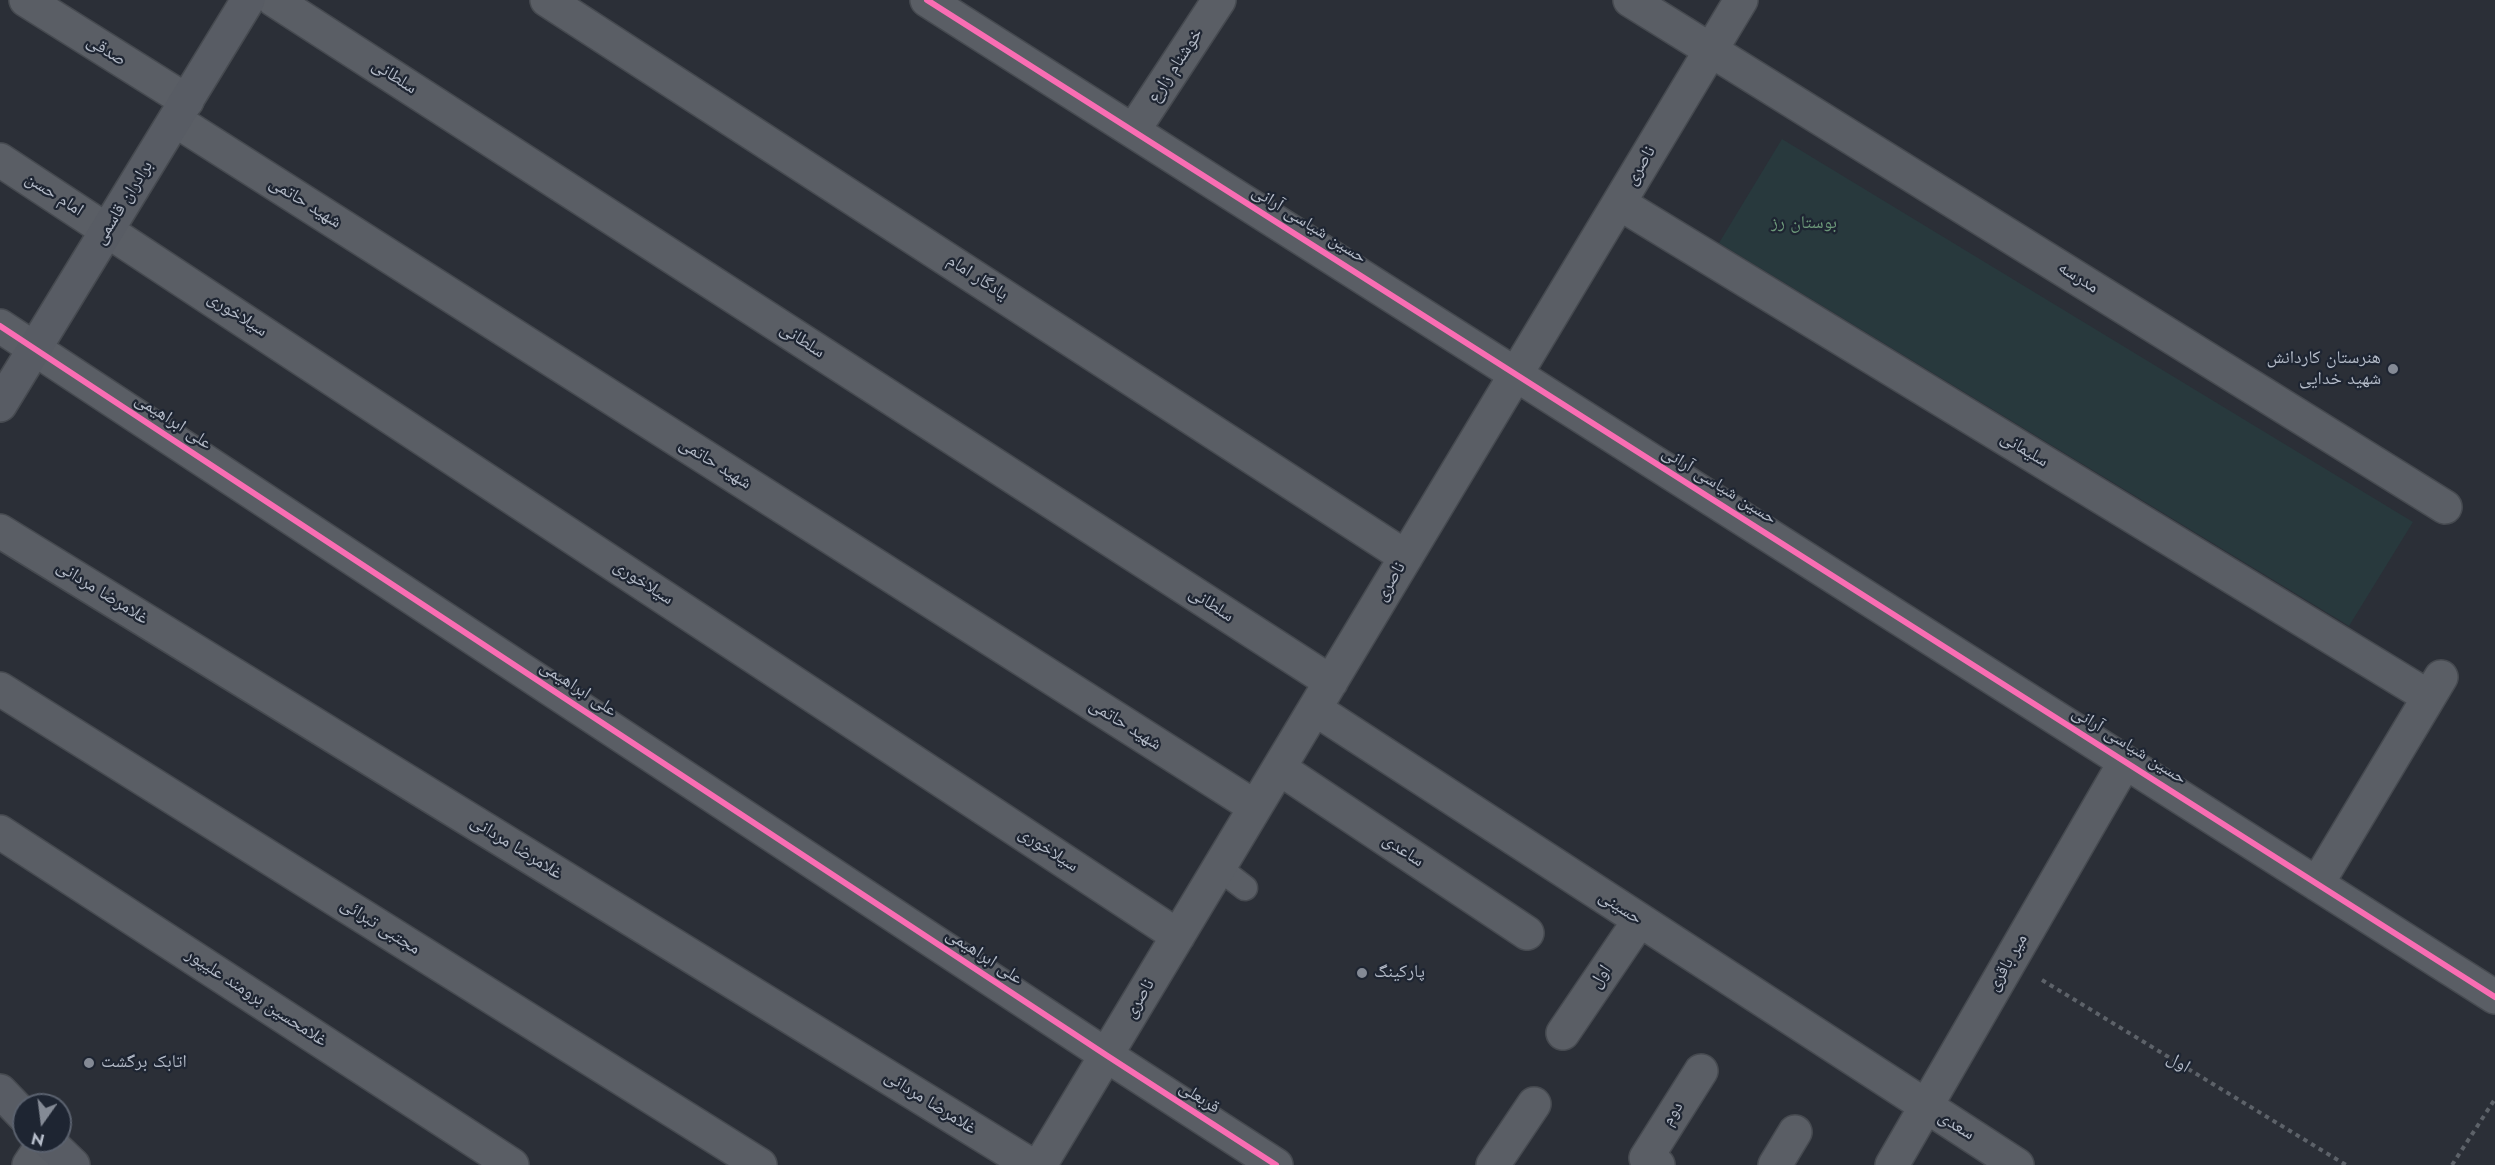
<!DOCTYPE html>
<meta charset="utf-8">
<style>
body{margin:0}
#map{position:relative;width:2495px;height:1165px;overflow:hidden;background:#2b2f37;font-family:Jost,sans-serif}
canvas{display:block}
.north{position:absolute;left:12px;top:1093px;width:60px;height:60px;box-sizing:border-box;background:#1e2532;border:2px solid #5a616e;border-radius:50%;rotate:194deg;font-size:16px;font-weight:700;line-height:24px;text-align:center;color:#b4bbc8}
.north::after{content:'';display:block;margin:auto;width:21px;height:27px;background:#848a95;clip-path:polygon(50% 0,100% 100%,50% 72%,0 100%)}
</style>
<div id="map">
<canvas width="2495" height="1165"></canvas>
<div class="north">N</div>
</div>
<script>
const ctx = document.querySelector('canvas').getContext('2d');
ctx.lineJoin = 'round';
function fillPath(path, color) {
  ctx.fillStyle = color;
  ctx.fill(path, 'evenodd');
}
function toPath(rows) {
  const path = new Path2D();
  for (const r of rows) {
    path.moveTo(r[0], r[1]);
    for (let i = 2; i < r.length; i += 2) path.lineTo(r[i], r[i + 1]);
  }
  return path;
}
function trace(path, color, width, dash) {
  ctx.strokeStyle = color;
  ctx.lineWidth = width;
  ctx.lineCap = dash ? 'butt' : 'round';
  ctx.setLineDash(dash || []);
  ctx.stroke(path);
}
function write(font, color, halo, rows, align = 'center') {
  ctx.font = font + ' Jost,"Noto Naskh Arabic",sans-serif';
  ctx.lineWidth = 4.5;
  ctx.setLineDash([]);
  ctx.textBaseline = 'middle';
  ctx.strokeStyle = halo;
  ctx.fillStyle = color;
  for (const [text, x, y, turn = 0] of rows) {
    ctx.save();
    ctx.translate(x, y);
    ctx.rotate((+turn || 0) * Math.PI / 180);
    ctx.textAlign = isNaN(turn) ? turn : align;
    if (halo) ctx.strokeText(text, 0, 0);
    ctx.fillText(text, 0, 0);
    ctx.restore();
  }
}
const green = toPath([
 [1782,139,2413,522,2349,626,1719,243]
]);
const path = toPath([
 [2042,980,2346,1165],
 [2452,1165,2495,1099]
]);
const service = toPath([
 [1219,868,1245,888]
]);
const minor = toPath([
 [26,0,187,101],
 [274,0,1331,682],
 [547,0,1406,557],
 [927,0,2495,997],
 [1630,0,2445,507],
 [175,120,1255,807],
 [1133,131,1219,0],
 [0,160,1178,936],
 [1619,203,2429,697],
 [0,326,1106,1055,1276,1165],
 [0,531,1031,1165],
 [0,689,760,1165],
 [1315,709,2017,1165],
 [1279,768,1527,933],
 [0,832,512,1165],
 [2317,884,2441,677],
 [1563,1033,1639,921],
 [29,1165,45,1141],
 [1040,1165,1741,0],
 [1493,1165,1534,1104],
 [1658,1165,1646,1158,1701,1071],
 [1775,1165,1795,1132],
 [1892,1165,2125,762]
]);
const secondary = toPath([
 [0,405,248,0],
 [0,1091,24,1116],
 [48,1141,73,1165]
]);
const cycleway = toPath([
 [927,0,2495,997],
 [0,326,1106,1055,1276,1165]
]);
const markers = [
 [2393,369,6,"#848a95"],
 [1362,973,6,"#848a95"],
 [89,1063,6,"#848a95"]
];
const streetNames = [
 ["صدقی",106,51,32],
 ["خوشنام زارع",1176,66,-57],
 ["سلطانی",394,77,33],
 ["ناصری",1641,166,-59],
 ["امام حسن",54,195,33],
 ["برادران قاسمی",124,203,-58],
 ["شهید حاتمی",305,203,32],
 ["حسین شیاسی آرانی",1309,225,32],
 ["یادگار امام",977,278,33],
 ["مدرسه",2078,278,32],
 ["سیلاخوری",237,315,33],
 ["سلطانی",802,341,33],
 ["علی ابراهیمی",173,422,33],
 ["سلیمانی",2024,450,31],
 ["شهید حاتمی",715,464,32],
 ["حسین شیاسی آرانی",1719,486,32],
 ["ناصری",1391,582,-59],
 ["سیلاخوری",643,583,33],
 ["غلامرضا مردانی",102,593,32],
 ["سلطانی",1211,605,33],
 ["علی ابراهیمی",578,689,33],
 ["شهید حاتمی",1125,725,32],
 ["حسین شیاسی آرانی",2129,746,32],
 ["غلامرضا مردانی",516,848,32],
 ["سیلاخوری",1048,850,33],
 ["ساعدی",1403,851,34],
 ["حسینی",1620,908,33],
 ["مجتبی تبرائی",380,927,32],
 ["علی ابراهیمی",984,957,33],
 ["میر باقری",2008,963,-60],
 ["اول",1601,977,-56],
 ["غلامحسین برومند علیپور",256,998,33],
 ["ناصری",1140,999,-59],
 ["اول",2178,1063,31],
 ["قربعلی",1199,1098,33],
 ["غلامرضا مردانی",930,1103,32],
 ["دوم",1673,1114,-58],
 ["سعدی",1956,1126,32]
];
const parkNames = [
 ["بوستان رز",1804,224]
];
const poiNames = [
 ["هنرستان کاردانش",2381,359,"right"],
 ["شهید خدایی",2381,380,"right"],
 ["پارکینگ",1374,973],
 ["اتابک برگشت",101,1063]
];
fillPath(green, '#28393d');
trace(service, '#464a50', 27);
trace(minor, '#464a50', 36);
trace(secondary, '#464a50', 36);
trace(path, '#5d6269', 4, [4.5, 4.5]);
trace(service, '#5a5e65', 24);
trace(minor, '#5a5e65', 33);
trace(secondary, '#585c64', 33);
trace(cycleway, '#f96db3', 6);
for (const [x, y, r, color] of markers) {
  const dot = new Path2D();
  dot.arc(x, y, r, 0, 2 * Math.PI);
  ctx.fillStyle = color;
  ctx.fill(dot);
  trace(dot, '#1e2532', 2);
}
write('18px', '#b4bbc8', '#1e2532', streetNames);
write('18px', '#6c9879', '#1e2532', parkNames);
write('18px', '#b4bbc8', '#1e2532', poiNames, 'left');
</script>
